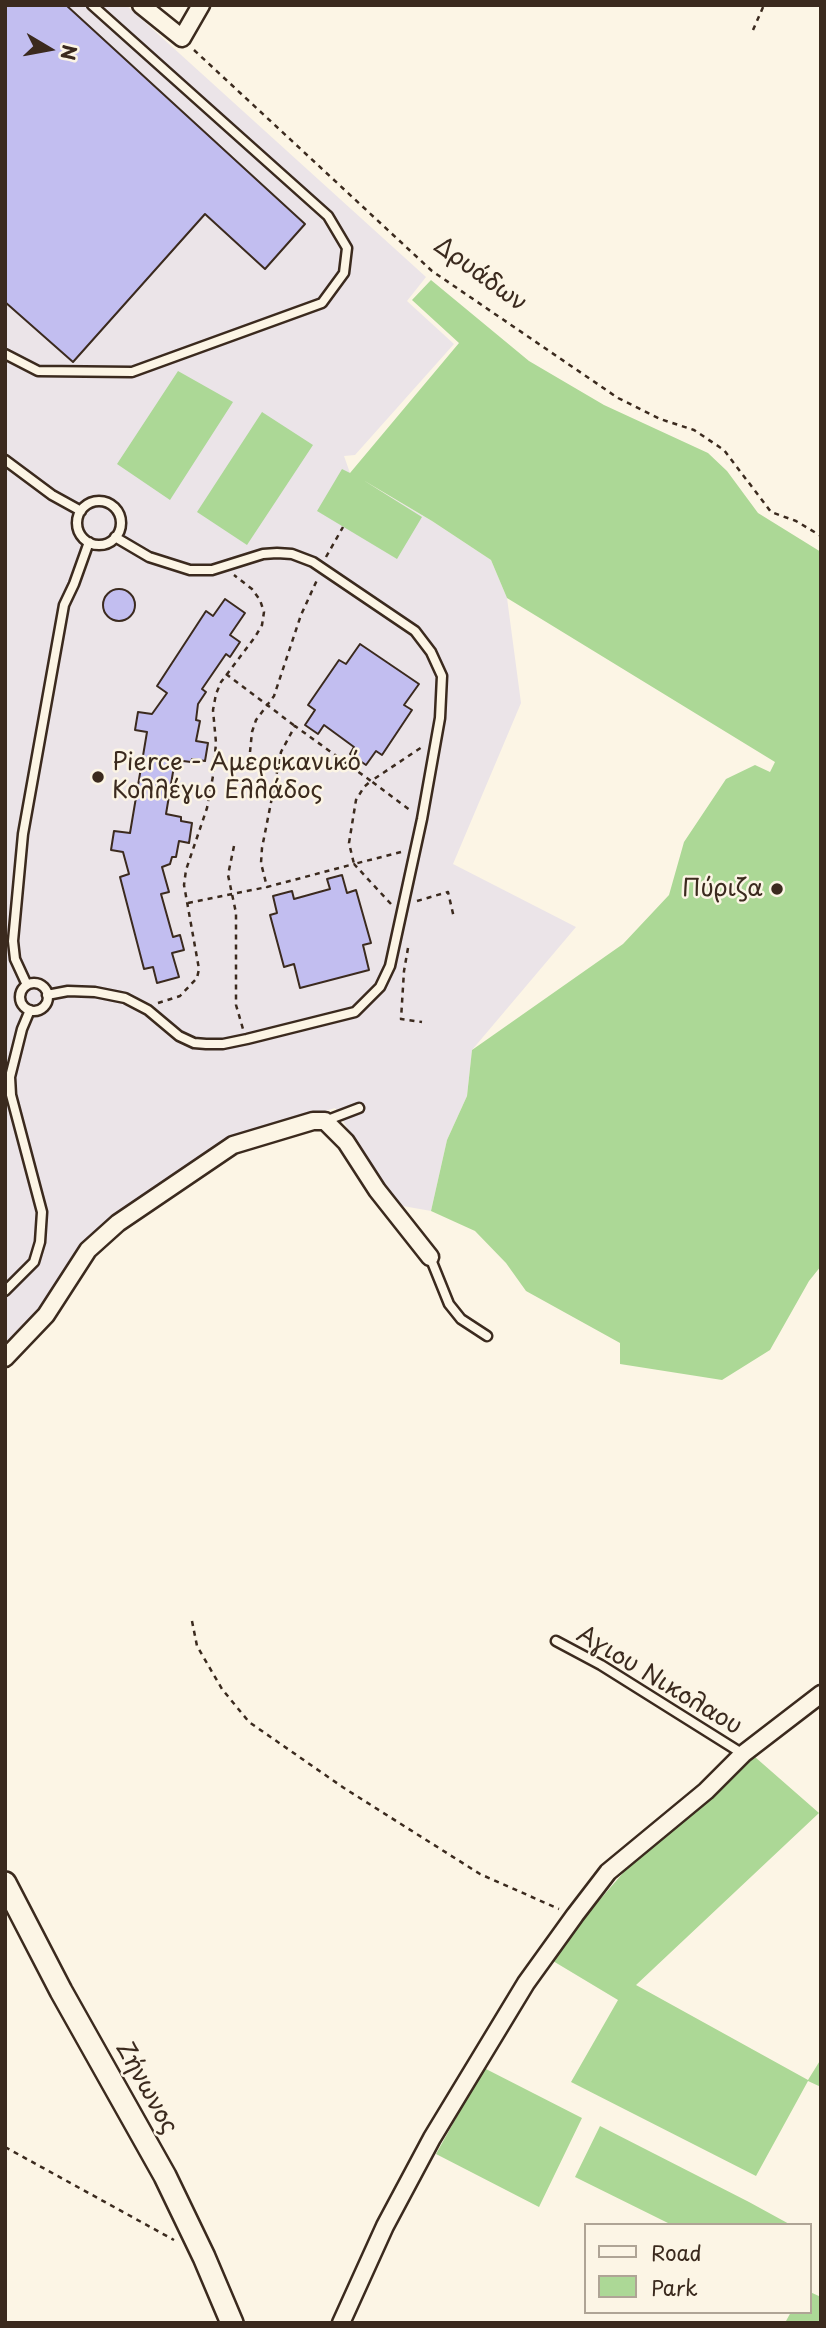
<!DOCTYPE html>
<meta charset="utf-8">
<style>
body{margin:0}
#map{position:relative;width:826px;height:2328px;overflow:hidden;background:#fcf5e5;font-family:"Playpen Sans",sans-serif}
canvas{display:block}
.frame{position:absolute;inset:0;border:7px solid #3b2a1e;pointer-events:none}
.legend{position:absolute;left:584px;top:2223px;width:228px;height:91px;box-sizing:border-box;background:#fcf5e5;border:2px solid #afa495;margin:0;padding:9px 12px;list-style:none;font-size:21px;color:#3b2a1e}
.legend li{display:flex;align-items:center;gap:14px;height:35px}
.legend b{width:35px;border:2px solid #afa495}
.north{position:absolute;left:14px;top:14px;width:70px;height:70px;-webkit-text-stroke:5px #fcf5e5;paint-order:stroke;rotate:100deg;font-size:19px;font-weight:700;line-height:28px;text-align:center;color:#3b2a1e}
.north::after{content:'';display:block;margin:auto;width:24px;height:32px;background:#3b2a1e;clip-path:polygon(50% 0,100% 100%,50% 72%,0 100%)}
</style>
<div id="map">
<canvas width="826" height="2328"></canvas>
<div class="frame"></div>
<ul class="legend">
<li><b style="height:9px;background:#fcf5e5"></b>Road</li>
<li><b style="height:19px;background:#acd896"></b>Park</li>
</ul>
<div class="north">N</div>
</div>
<script>
const ctx = document.querySelector('canvas').getContext('2d');
ctx.lineJoin = 'round';
function fillPath(path, color) {
  ctx.fillStyle = color;
  ctx.fill(path, 'evenodd');
}
function toPath(rows) {
  const path = new Path2D();
  for (const r of rows) {
    if (r.length === 3) {
      path.moveTo(r[0] + r[2], r[1]);
      path.arc(r[0], r[1], r[2], 0, 2 * Math.PI);
      continue;
    }
    path.moveTo(r[0], r[1]);
    for (let i = 2; i < r.length; i += 2) path.lineTo(r[i], r[i + 1]);
  }
  return path;
}
function trace(path, color, width, dash) {
  ctx.strokeStyle = color;
  ctx.lineWidth = width;
  ctx.lineCap = dash ? 'butt' : 'round';
  ctx.setLineDash(dash || []);
  ctx.stroke(path);
}
function write(font, color, halo, rows, align = 'center') {
  ctx.font = font + ' "Playpen Sans",sans-serif';
  ctx.lineWidth = 5;
  ctx.setLineDash([]);
  ctx.textBaseline = 'middle';
  ctx.strokeStyle = halo;
  ctx.fillStyle = color;
  for (const [text, x, y, turn = 0] of rows) {
    ctx.save();
    ctx.translate(x, y);
    ctx.rotate((+turn || 0) * Math.PI / 180);
    ctx.textAlign = isNaN(turn) ? turn : align;
    if (halo) ctx.strokeText(text, 0, 0);
    ctx.fillText(text, 0, 0);
    ctx.restore();
  }
}
const built = toPath([
 [5,5,126,5,426,277,407,301,454,344,355,455,344,456,350,473,432,521,491,560,507,598,521,703,453,864,576,927,472,1050,467,1096,447,1140,431,1211,403,1206,395,1199,380,1181,335,1108,231,1140,82,1245,35,1317,5,1346]
]);
const green = toPath([
 [431,280,529,361,604,405,708,453,727,471,758,513,821,552,821,1266,809,1281,770,1350,722,1380,620,1364,620,1343,526,1291,506,1263,475,1231,431,1211,447,1140,467,1096,472,1050,623,944,669,895,684,842,726,779,755,765,770,772,775,762,507,598,491,560,432,521,363,480,422,517,397,559,317,511,342,469,350,473,459,343,412,300],
 [178,371,233,402,170,500,117,464],
 [262,412,313,445,247,545,197,512],
 [755,1757,819,1813,636,1985,808,2080,821,2059,821,2087,808,2081,756,2176,571,2082,618,2000,553,1961,578,1925,629,1866],
 [484,2068,582,2118,539,2207,436,2154],
 [600,2126,749,2202,791,2225,672,2225,575,2177],
 [810,2292,821,2297,821,2323,786,2321,791,2312,810,2312]
]);
const building = toPath([
 [5,5,66,5,305,224,265,269,205,214,73,362,5,302,5,5],
 [119,605,16],
 [225,599,245,613,230,635,240,642,230,657,226,654,202,689,206,692,198,704,196,720,200,721,196,741,208,743,205,761,192,759,191,762,175,760,166,814,181,817,181,821,192,823,189,843,179,841,176,857,172,857,170,864,162,867,169,892,161,894,173,937,180,935,184,950,172,953,179,977,157,983,153,967,144,969,120,877,129,874,123,852,111,850,114,831,130,833,147,732,135,730,138,712,152,714,167,693,157,686,206,611,213,616,225,599],
 [360,644,419,684,404,705,412,710,382,755,376,751,366,765,350,754,354,747,324,725,318,734,305,725,315,710,308,705,339,660,346,664,360,644],
 [342,875,347,893,356,890,371,943,363,945,369,970,300,988,294,964,284,967,270,915,277,913,273,896,292,891,294,899,330,889,327,879,342,875]
]);
const path = toPath([
 [753,30,764,5],
 [194,50,432,271,618,398,660,419,694,430,724,450,771,512,796,521,821,536],
 [326,557,343,527],
 [226,674,295,726],
 [250,752,252,732,256,720,274,696,301,615,317,580],
 [234,846,228,875,236,913,236,1005,243,1029],
 [401,852,354,864,349,843,356,800,364,787,371,781,411,811],
 [417,901,448,892,454,918],
 [188,903,267,887],
 [391,904,354,864,267,887,261,863,262,848,281,752,295,726,371,781,422,747],
 [408,948,404,971,401,1019,422,1022],
 [158,1003,180,996,197,978,199,969,184,885,186,870,207,808,213,776,216,743,213,710,216,694,221,682,255,637,262,625,264,612,260,600,252,589,234,575],
 [192,1621,197,1646,222,1689,249,1722,344,1788,480,1874,559,1909],
 [5,2147,174,2240]
]);
const service = toPath([
 [5,354,38,371,132,372,322,303,344,273,347,248,328,216,92,5],
 [5,460,52,495,81,511],
 [99,523,22],
 [34,997,14],
 [27,985,15,959,13,941,23,834,64,605,74,584,89,542],
 [47,995,68,991,95,992,125,998,148,1010,179,1036,194,1043,206,1044,223,1044,247,1039,355,1012,380,987,390,966,422,819,440,718,442,676,431,652,415,631,313,562,292,554,277,553,263,554,212,570,190,570,149,557,115,537],
 [325,1121,359,1108],
 [430,1257,449,1304,461,1319,487,1336],
 [5,1291,34,1262,40,1242,42,1212,11,1095,10,1077,22,1029,30,1010],
 [556,1641,601,1665,743,1754]
]);
const minor = toPath([
 [141,5,182,38,201,5],
 [5,1358,46,1315,88,1250,118,1223,233,1145,313,1121,325,1121,346,1142,377,1190,430,1257],
 [341,2323,385,2226,432,2138,526,1983,575,1915,608,1872,706,1791,743,1754,821,1694]
]);
const tertiary = toPath([
 [5,1883,61,1991,165,2176,204,2257,232,2323]
]);
const markers = [
 [98,777,7,"#3b2a1e"],
 [777,889,7,"#3b2a1e"]
];
const streetNames = [
 ["Δρυάδων",480,275,36],
 ["Αγιου Νικολαου",659,1681,31],
 ["Ζήνωνος",146,2088,61]
];
const poiNames = [
 ["Pierce - Αμερικανικό",112,763],
 ["Κολλέγιο Ελλάδος",112,791],
 ["Πύριζα",763,889,"right"]
];
fillPath(built, '#ebe4e8');
fillPath(green, '#acd896');
fillPath(building, '#c2bef0');
trace(building, '#3b2a1e', 2);
trace(service, '#3b2a1e', 13);
trace(minor, '#3b2a1e', 21);
trace(tertiary, '#3b2a1e', 26);
trace(path, '#3b2a1e', 2.5, [5, 5]);
trace(service, '#fcf5e5', 8);
trace(minor, '#fcf5e5', 16);
trace(tertiary, '#fcf5e5', 21);
for (const [x, y, r, color] of markers) {
  const dot = new Path2D();
  dot.arc(x, y, r, 0, 2 * Math.PI);
  ctx.fillStyle = color;
  ctx.fill(dot);
  trace(dot, '#fcf5e5', 2.5);
}
write('24px', '#3b2a1e', '#fcf5e5', streetNames);
write('24px', '#3b2a1e', '#fcf5e5', poiNames, 'left');
</script>
